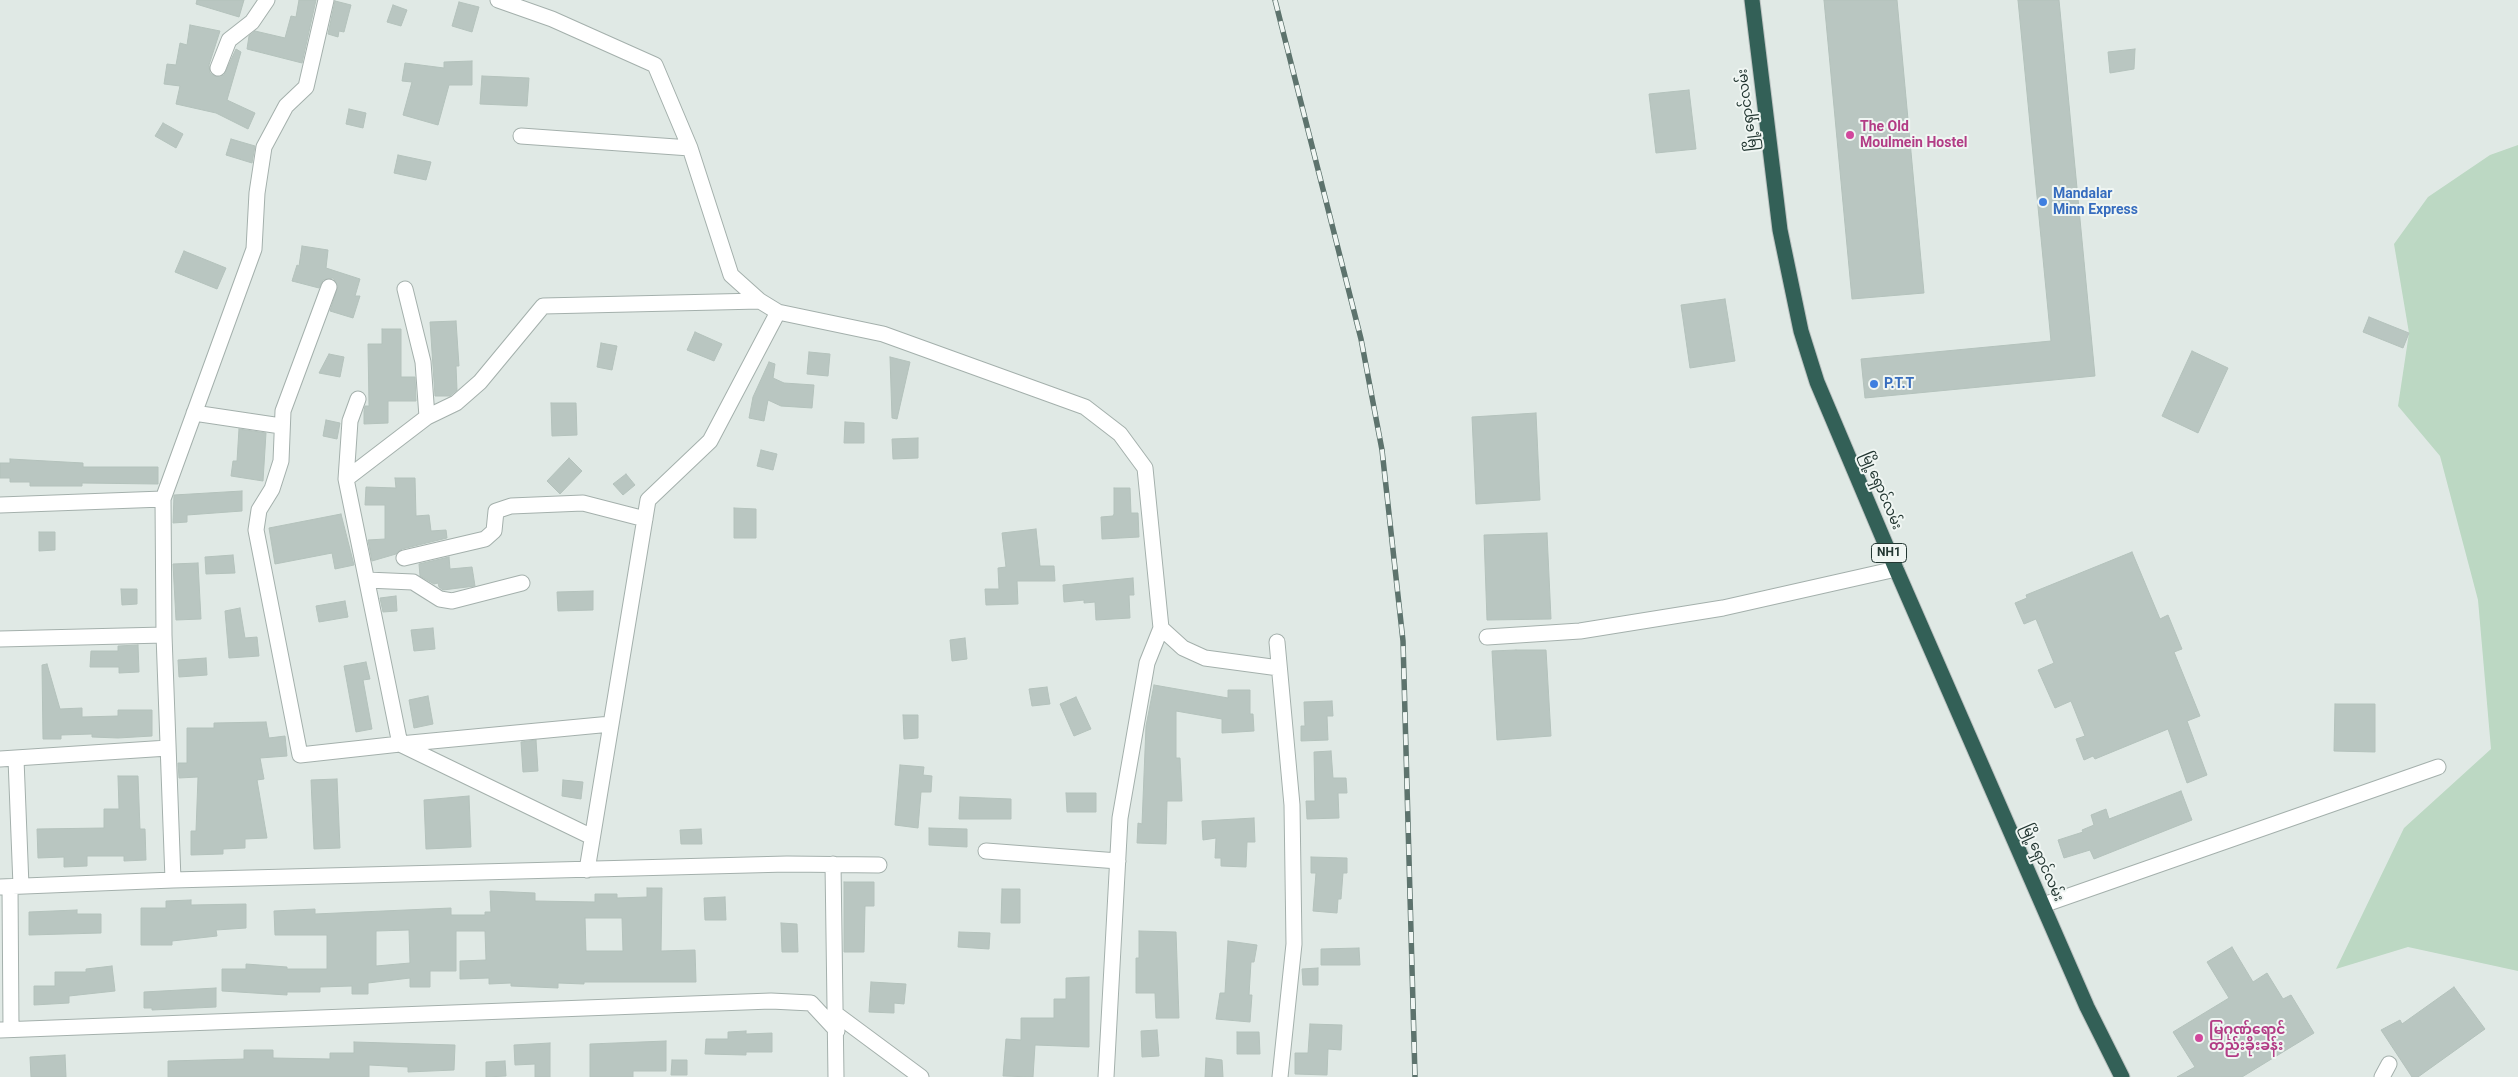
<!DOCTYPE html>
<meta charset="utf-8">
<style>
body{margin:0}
canvas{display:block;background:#e0e9e5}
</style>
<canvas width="2518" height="1077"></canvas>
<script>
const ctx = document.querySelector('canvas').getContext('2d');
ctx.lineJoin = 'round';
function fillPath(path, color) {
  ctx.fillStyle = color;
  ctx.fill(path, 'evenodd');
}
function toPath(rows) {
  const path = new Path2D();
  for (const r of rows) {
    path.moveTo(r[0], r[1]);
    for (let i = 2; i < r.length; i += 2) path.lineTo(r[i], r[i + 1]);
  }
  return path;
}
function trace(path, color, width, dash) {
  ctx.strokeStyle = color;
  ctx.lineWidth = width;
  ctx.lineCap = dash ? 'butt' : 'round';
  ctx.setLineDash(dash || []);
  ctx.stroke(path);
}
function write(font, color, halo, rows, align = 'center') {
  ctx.font = font + ' Roboto,"Noto Sans Myanmar",sans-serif';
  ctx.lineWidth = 4;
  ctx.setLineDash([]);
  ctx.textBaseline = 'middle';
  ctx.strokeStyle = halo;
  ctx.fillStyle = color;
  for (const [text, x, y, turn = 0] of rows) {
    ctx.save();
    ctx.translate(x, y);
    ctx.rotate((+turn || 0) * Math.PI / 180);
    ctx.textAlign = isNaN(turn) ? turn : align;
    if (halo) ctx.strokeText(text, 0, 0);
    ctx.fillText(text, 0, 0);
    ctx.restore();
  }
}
const green = toPath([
 [2518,145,2518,971,2408,947,2336,969,2404,828,2491,749,2478,600,2440,456,2398,406,2409,333,2394,244,2428,197,2490,155]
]);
const building = toPath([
 [197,0,244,0,239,17,196,4,197,0],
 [299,0,316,0,302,63,247,49,249,36,255,31,285,38,291,16,296,17,299,0],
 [1824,0,1897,0,1924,293,1852,299,1824,0],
 [2018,0,2059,0,2095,376,1865,398,1861,359,2051,341,2018,0],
 [335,1,351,5,344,32,339,31,338,37,328,34,335,1],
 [459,2,479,7,472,32,452,26,459,2],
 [393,5,407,10,401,26,387,22,393,5],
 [190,25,220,31,209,65,210,73,214,76,224,75,236,49,241,52,227,100,255,113,248,129,216,113,176,104,180,86,164,84,167,64,176,65,180,43,187,45,190,25],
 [2135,49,2134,69,2110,73,2108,52,2135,49],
 [472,61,472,85,449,85,438,125,403,115,412,82,402,81,405,63,444,68,444,62,472,61],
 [482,76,529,78,527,106,480,104,482,76],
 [1689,90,1696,149,1656,153,1649,94,1689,90],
 [349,109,366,113,363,128,346,124,349,109],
 [163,123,183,134,176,148,155,136,163,123],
 [231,139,255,146,252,163,226,155,231,139],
 [398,155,431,162,426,180,394,173,398,155],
 [302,246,328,250,326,268,360,279,355,296,360,296,353,318,330,311,338,286,333,278,323,280,319,288,292,281,297,265,299,266,302,246],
 [184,251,226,268,217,289,175,272,184,251],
 [1725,299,1735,361,1690,368,1681,305,1725,299],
 [2369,317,2409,333,2403,348,2363,332,2369,317],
 [456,321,459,366,456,366,457,390,450,396,435,396,430,322,456,321],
 [382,329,401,329,401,377,415,377,416,401,388,401,388,423,364,424,364,411,365,406,369,406,368,344,382,344,382,329],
 [695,332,722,344,714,361,687,350,695,332],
 [601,343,617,346,612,370,597,367,601,343],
 [2192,351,2228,368,2198,433,2162,416,2192,351],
 [809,352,830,354,828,376,807,374,809,352],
 [329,354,344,357,340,377,319,373,329,354],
 [890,357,910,362,897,419,892,418,890,357],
 [769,362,775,364,773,378,784,383,814,385,812,408,781,406,768,400,764,421,749,418,753,397,769,362],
 [551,403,576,403,577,435,552,436,551,403],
 [1536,413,1540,500,1476,504,1472,417,1536,413],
 [326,420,340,423,337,439,323,436,326,420],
 [845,422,864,423,864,443,844,443,845,422],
 [239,429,266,433,263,481,231,476,233,461,237,461,239,429],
 [918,438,918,458,893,459,892,439,918,438],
 [761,450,777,454,773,470,757,466,761,450],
 [569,458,582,471,560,494,547,481,569,458],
 [10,459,83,463,83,467,158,467,158,484,82,483,82,486,30,486,30,482,10,482,10,478,0,478,0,463,10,463,10,459],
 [626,474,635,485,623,495,613,484,626,474],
 [395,478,415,478,416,516,429,515,431,531,446,530,447,538,402,549,396,554,372,561,368,540,385,539,385,505,365,505,366,487,396,488,395,478],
 [1114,488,1130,488,1131,513,1138,513,1139,537,1102,539,1101,517,1113,516,1114,514,1114,488],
 [242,491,242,511,187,515,187,522,173,523,174,495,242,491],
 [734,508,756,509,756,538,734,538,734,508],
 [341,514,354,565,335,569,332,553,275,564,269,528,341,514],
 [1036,529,1040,566,1054,566,1055,581,1017,581,1018,604,986,605,985,589,999,589,998,568,1006,567,1002,533,1036,529],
 [39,532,55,532,55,550,39,551,39,532],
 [1547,533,1551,619,1487,620,1484,535,1547,533],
 [2132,552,2160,619,2168,615,2182,649,2174,652,2200,716,2187,721,2207,775,2187,783,2168,729,2095,759,2093,756,2084,760,2076,739,2085,736,2071,701,2055,708,2038,670,2054,663,2036,619,2024,624,2015,603,2027,598,2026,595,2132,552],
 [233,555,235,573,206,574,205,557,233,555],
 [449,557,450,569,472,567,475,586,443,590,439,587,438,583,434,584,420,576,419,564,449,557],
 [198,563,201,619,176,620,173,564,198,563],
 [1133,578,1134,595,1129,595,1130,618,1096,620,1095,602,1084,603,1084,600,1064,602,1063,585,1133,578],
 [121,589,137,589,137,604,122,605,121,589],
 [593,591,593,610,558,611,557,592,593,591],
 [396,596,397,611,383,612,380,598,396,596],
 [345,601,348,617,319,622,316,606,345,601],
 [240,608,245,638,257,637,259,656,229,658,225,611,240,608],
 [433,628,435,649,414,651,411,630,433,628],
 [965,638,967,659,952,661,950,640,965,638],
 [138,645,139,672,119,673,119,667,90,667,91,651,118,651,118,646,138,645],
 [1516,650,1546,650,1551,736,1497,740,1492,651,1516,650],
 [206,658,207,675,179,677,178,660,206,658],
 [366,662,370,679,363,680,372,729,356,732,344,666,366,662],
 [47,664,60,709,82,708,82,717,118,716,118,710,152,710,152,736,118,738,92,737,92,734,61,735,61,739,43,739,42,665,47,664],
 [1154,685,1228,698,1228,690,1250,690,1250,714,1253,714,1254,731,1222,733,1222,719,1176,711,1176,758,1180,758,1182,801,1167,801,1166,844,1137,843,1138,823,1142,824,1146,726,1154,685],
 [1047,687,1050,704,1032,706,1029,689,1047,687],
 [428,696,433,724,414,728,409,700,428,696],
 [1076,697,1091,729,1074,736,1060,704,1076,697],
 [1332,701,1333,716,1327,716,1328,740,1301,741,1301,726,1305,726,1304,702,1332,701],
 [2335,704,2375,704,2375,752,2334,751,2335,704],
 [903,715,918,715,918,738,904,739,903,715],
 [266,722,269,738,285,736,287,756,260,758,264,779,257,780,267,838,245,839,245,848,223,849,223,854,191,855,191,831,196,831,198,777,179,778,178,763,187,763,187,728,214,728,214,723,266,722],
 [536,740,538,771,523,772,521,742,536,740],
 [1331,751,1333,778,1346,778,1347,793,1338,793,1339,818,1307,819,1306,801,1315,801,1314,752,1331,751],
 [900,765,924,767,923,775,932,776,931,792,921,792,918,828,895,825,900,765],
 [118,776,138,776,140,829,145,829,146,860,124,861,124,856,87,856,87,866,64,867,64,857,38,858,37,829,104,828,104,809,119,809,118,776],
 [337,779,340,848,314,849,311,780,337,779],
 [563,780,583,782,581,799,562,796,563,780],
 [2181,791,2192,820,2094,859,2090,850,2064,858,2058,840,2083,832,2082,830,2094,825,2091,815,2106,809,2109,819,2181,791],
 [1066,793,1096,793,1096,812,1067,812,1066,793],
 [469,796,471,847,426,849,424,800,469,796],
 [960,797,1011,799,1011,819,959,819,960,797],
 [1254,818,1255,842,1247,842,1246,867,1221,866,1221,858,1215,858,1216,838,1203,840,1202,821,1254,818],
 [929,828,967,829,967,847,929,845,929,828],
 [701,829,702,844,681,844,680,830,701,829],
 [1311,857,1347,858,1347,873,1343,873,1341,899,1338,899,1337,913,1313,911,1316,873,1311,873,1311,857],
 [844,882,874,882,874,906,865,906,864,952,844,952,844,882],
 [647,888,662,888,661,951,695,950,696,982,584,982,584,984,558,983,558,988,511,986,511,983,489,984,489,978,460,979,460,961,486,960,485,931,456,931,456,971,430,971,430,987,410,987,410,978,368,983,368,994,352,994,352,986,320,987,320,992,287,992,287,995,222,991,222,969,246,969,246,964,287,967,287,969,327,969,327,935,275,935,274,911,315,909,315,914,451,908,451,915,485,915,485,912,491,912,490,891,535,893,535,901,595,902,595,894,617,894,617,898,647,897,647,888],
 [585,918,622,918,623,951,586,951,585,918],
 [409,930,410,963,376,966,376,931,409,930],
 [1002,889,1020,889,1020,923,1001,923,1002,889],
 [725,897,726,920,705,920,704,898,725,897],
 [191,900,191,905,246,904,246,928,216,930,217,936,172,941,172,945,141,945,141,908,166,908,166,901,191,900],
 [77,910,77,914,101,914,101,933,29,935,29,912,77,910],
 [781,923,797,924,798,952,782,952,781,923],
 [1139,931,1176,932,1179,1018,1156,1018,1155,993,1136,993,1136,958,1139,958,1139,931],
 [959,932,990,933,989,949,958,947,959,932],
 [1228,941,1257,945,1254,962,1251,962,1249,995,1252,995,1250,1022,1216,1019,1220,993,1225,993,1228,941],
 [2232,947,2253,982,2267,973,2283,999,2291,995,2314,1033,2242,1077,2177,1077,2195,1067,2173,1032,2229,998,2207,962,2232,947],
 [1359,948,1360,965,1321,965,1321,949,1359,948],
 [112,966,115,991,69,996,69,1003,34,1005,34,986,55,986,55,972,86,972,86,969,112,966],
 [1318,968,1318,985,1303,985,1302,969,1318,968],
 [1089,977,1089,1047,1035,1045,1033,1077,1003,1076,1006,1039,1021,1040,1021,1018,1054,1018,1054,999,1066,999,1066,978,1089,977],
 [871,982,906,984,904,1004,894,1003,894,1013,869,1012,871,982],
 [2454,987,2485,1029,2418,1077,2412,1077,2381,1030,2400,1020,2402,1024,2454,987],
 [216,988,216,1007,152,1010,152,1008,144,1008,144,992,216,988],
 [1310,1024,1342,1025,1341,1050,1328,1049,1327,1075,1295,1074,1295,1053,1308,1053,1310,1024],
 [1157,1030,1159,1056,1142,1057,1141,1031,1157,1030],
 [746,1031,746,1034,772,1033,772,1052,746,1052,746,1055,705,1054,706,1039,728,1039,728,1032,746,1031],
 [1237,1032,1259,1032,1260,1054,1237,1054,1237,1032],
 [666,1041,666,1071,633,1071,633,1077,590,1077,590,1044,666,1041],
 [354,1042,455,1045,454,1070,408,1072,408,1067,369,1065,369,1077,168,1077,168,1061,244,1059,244,1050,273,1050,273,1058,330,1059,330,1053,354,1053,354,1042],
 [550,1043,550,1077,535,1077,535,1064,515,1065,514,1045,550,1043],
 [65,1055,66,1077,31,1077,30,1057,65,1055],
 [1206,1058,1222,1060,1223,1077,1205,1077,1206,1058],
 [672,1060,687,1060,687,1075,671,1075,672,1060],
 [505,1061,506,1076,486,1077,486,1062,505,1061]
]);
const minor = toPath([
 [498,0,552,19,655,65,690,148,731,275,760,301,778,312,883,334,1085,407,1120,434,1145,468,1161,628,1147,663,1120,818,1106,1077],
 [218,68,229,40,252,22,267,0],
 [521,136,690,148],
 [329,287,283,411,281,461,272,489,259,510,256,530,300,755,400,744,592,837],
 [405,289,423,362,427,417],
 [358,399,350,421,346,479,400,744,611,724],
 [194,413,281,426],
 [346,479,427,417,456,403,480,382,543,306,760,301],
 [0,505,163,499],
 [404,558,485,539,494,531,496,511,511,506,583,503,645,519],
 [367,580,413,582,440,599,452,601,522,583],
 [1161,628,1183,648,1205,658,1279,668],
 [1487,637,1580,631,1723,608,1896,569],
 [0,639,164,635],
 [1277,642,1292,805,1294,944,1280,1077],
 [0,759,168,748],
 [16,759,21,886],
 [986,851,1118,861],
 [833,864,836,1077],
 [587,870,648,500,710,441,778,312],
 [173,880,164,635,163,499,254,249,257,193,264,147,286,106,306,87,326,0],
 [0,887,173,880,787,864,879,865],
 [10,887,11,1029],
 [2043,905,2438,767],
 [836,1014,921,1077],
 [0,1030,771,1001,811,1003,837,1031],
 [2382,1077,2389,1064]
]);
const highway = toPath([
 [1752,0,1780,230,1801,331,1817,382,1896,569,2087,1007,2122,1077]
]);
const rail = toPath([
 [1275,0,1361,339,1382,450,1403,641,1415,1077]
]);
const markers = [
 [1850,135,5,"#d1479c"],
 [2043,202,5,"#3f7fe0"],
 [1874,384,5,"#3f7fe0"],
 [2199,1038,5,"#d1479c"]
];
const shields = [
 [1889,553,35]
];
const shieldNames = [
 ["NH1",1889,553]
];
const streetNames = [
 ["မြို့ရှောင်လမ်း",1748,110,-97],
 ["မြို့ရှောင်လမ်း",1881,491,67],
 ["မြို့ရှောင်လမ်း",2042,863,66]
];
const hotelNames = [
 ["The Old",1860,127],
 ["Moulmein Hostel",1860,143],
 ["မြဂုဏ်ရောင်",2209,1030],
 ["တည်းခိုးခန်း",2209,1046]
];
const shopNames = [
 ["Mandalar",2053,194],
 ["Minn Express",2053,210],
 ["P.T.T",1884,384]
];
fillPath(green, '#bcd8c3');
fillPath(building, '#b9c6c1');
trace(building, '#b4c2bc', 1);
trace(minor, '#a4b0ac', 17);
trace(highway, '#bdc3c2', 17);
trace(minor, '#fff', 15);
trace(highway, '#336057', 15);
trace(rail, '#5d736d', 5.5);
trace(rail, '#f0f6f3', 4, [11]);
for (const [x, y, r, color] of markers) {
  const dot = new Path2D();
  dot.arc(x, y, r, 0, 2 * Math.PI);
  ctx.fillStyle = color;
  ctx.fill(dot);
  trace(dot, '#f0f6f3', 2);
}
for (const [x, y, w] of shields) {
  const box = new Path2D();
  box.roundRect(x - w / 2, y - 9.5, w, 19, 4);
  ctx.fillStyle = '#f0f6f3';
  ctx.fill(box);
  trace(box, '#233732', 1);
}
write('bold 12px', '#233732', null, shieldNames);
write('14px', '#233732', '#f0f6f3', streetNames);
write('bold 14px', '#b23c85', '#f0f6f3', hotelNames, 'left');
write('bold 14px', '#366cbe', '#f0f6f3', shopNames, 'left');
</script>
